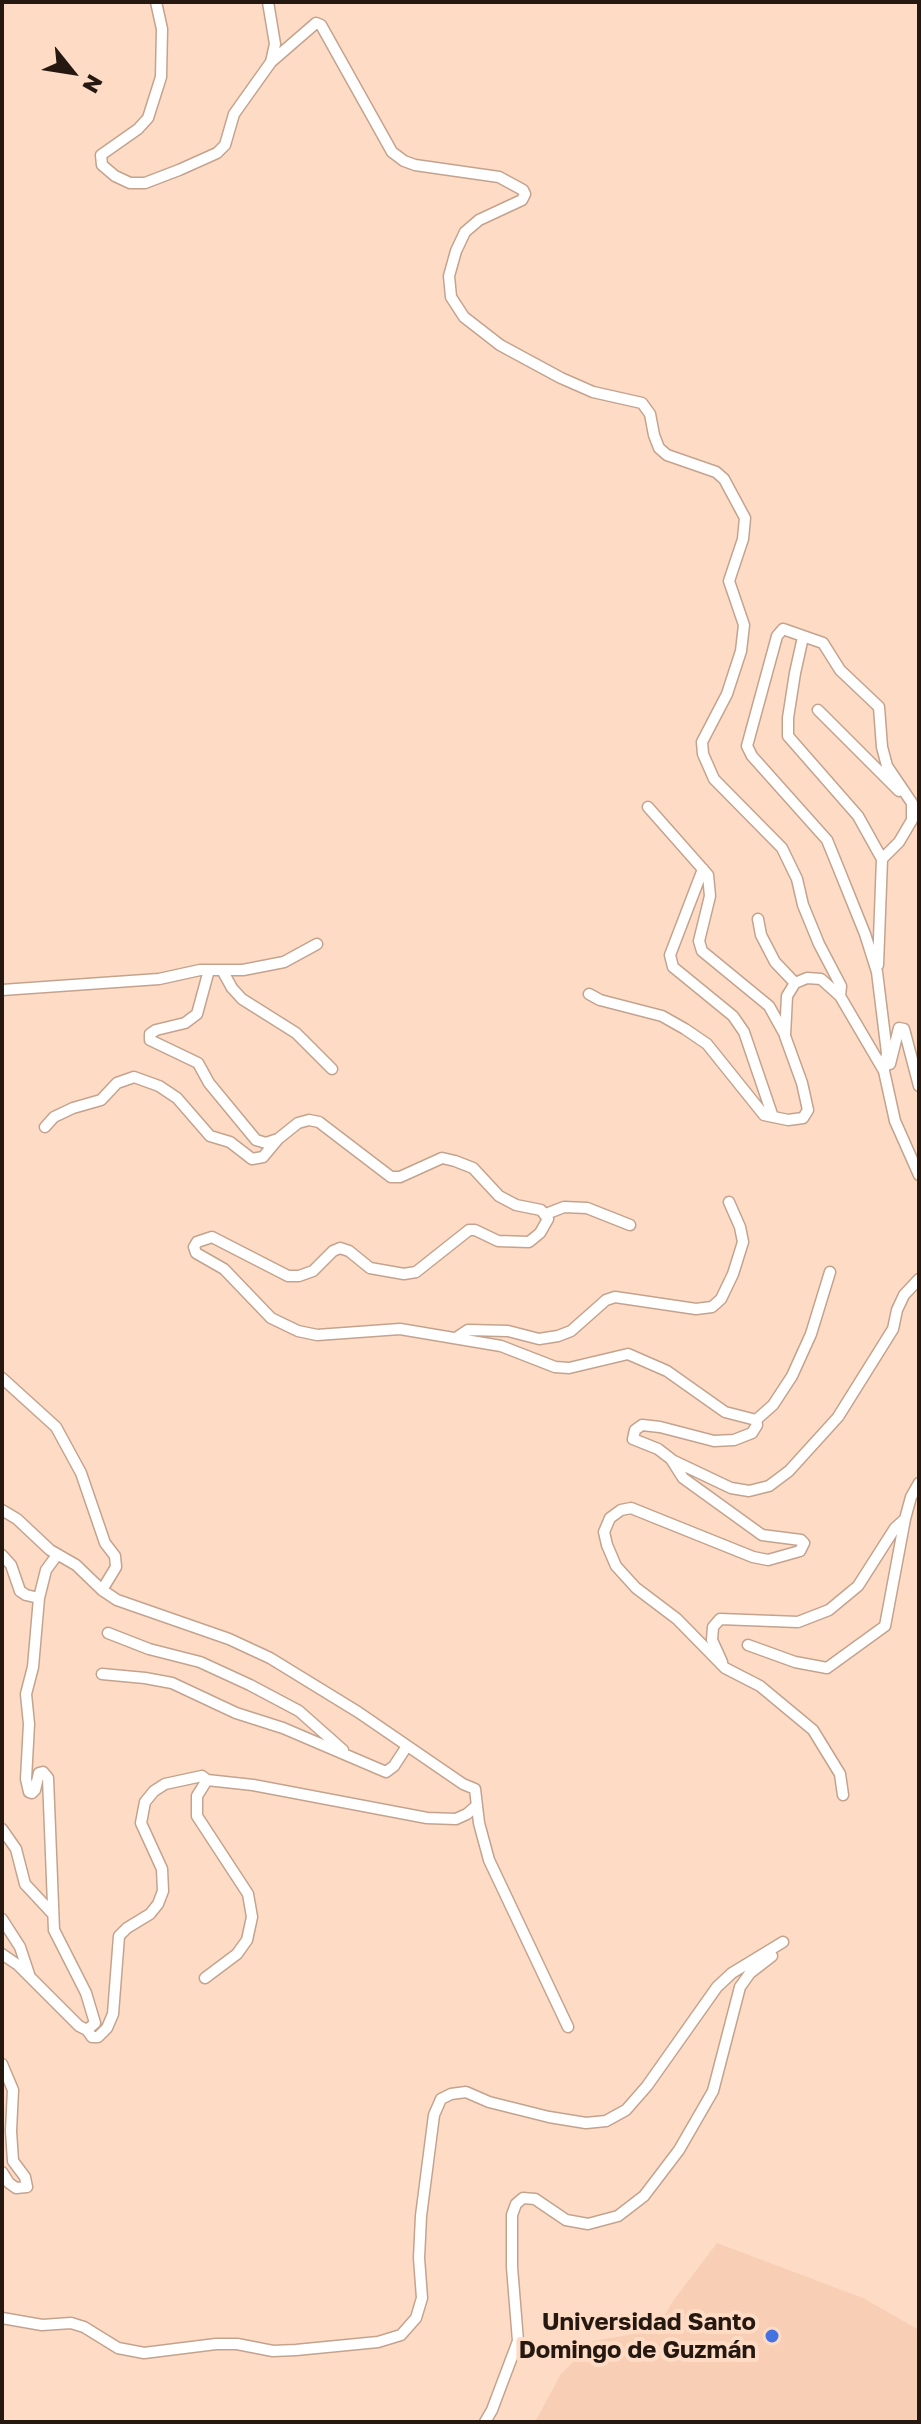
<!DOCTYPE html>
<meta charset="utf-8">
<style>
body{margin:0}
#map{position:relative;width:921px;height:2424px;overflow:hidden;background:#fedbc5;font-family:"Golos Text",sans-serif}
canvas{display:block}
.frame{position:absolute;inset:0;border:4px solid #251811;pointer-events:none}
.north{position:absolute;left:32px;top:32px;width:80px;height:80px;-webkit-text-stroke:6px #fedbc5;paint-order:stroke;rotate:120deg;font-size:22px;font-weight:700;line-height:32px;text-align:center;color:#251811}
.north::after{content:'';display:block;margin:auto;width:28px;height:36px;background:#251811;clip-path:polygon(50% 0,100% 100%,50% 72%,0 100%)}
</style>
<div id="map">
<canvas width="921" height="2424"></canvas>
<div class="frame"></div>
<div class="north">N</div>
</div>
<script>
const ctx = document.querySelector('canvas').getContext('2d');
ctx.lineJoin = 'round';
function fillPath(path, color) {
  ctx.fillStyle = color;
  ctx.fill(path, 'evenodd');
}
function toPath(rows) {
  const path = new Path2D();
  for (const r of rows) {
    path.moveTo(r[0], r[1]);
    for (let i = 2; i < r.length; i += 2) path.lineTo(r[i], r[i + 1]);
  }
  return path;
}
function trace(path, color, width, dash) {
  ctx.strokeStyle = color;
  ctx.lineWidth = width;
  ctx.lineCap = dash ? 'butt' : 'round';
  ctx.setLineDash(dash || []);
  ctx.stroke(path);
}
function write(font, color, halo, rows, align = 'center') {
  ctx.font = font + ' "Golos Text",sans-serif';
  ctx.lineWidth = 8;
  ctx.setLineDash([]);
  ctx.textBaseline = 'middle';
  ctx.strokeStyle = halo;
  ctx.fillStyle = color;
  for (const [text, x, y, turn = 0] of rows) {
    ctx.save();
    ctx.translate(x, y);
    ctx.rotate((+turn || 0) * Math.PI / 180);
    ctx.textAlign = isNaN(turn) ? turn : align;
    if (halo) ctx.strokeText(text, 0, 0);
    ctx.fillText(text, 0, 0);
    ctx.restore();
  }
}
const built = toPath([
 [717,2243,863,2298,919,2330,919,2422,535,2422,561,2374,594,2341,656,2330,673,2301]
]);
const street = toPath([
 [156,2,162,29,161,77,148,118,138,129,101,155,102,165,115,176,130,183,145,183,179,170,217,153,225,145,234,114,271,62,275,44,268,2],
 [271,62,316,23,321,25,392,152,404,161,415,165,499,177,523,190,525,194,522,200,479,220,465,232,456,251,449,276,451,297,464,317,500,345,561,378,593,392,642,403,650,414,654,435,659,448,667,455,716,472,724,479,745,518,743,539,729,581,744,625,741,651,727,694,702,742,703,754,714,779,782,848,797,879,803,905,819,944,841,986,840,996],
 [803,637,795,673,788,718,788,736,858,816,882,859,878,965],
 [818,710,899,791],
 [648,807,708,875,710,896,699,941,702,951,769,1006,784,1033],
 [882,859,899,842,912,820,912,803,887,766,882,747,879,707,840,670,823,643,783,629,777,636,747,746,752,756,827,840,838,867,865,934,877,972,887,1053,884,1071],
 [703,869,670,955,673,967,733,1016,744,1032,773,1117],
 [758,919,761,935,775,962,795,983],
 [209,970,197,1014,185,1023,156,1030,150,1034,150,1040,198,1063,209,1083,256,1140,266,1143,278,1139,298,1123,309,1120,319,1122,391,1177,400,1177,442,1158,455,1161,473,1168,499,1196,516,1205,541,1210,548,1219,540,1233,529,1242,498,1241,475,1230,469,1230,416,1272,404,1274,370,1268,349,1251,340,1248,333,1251,313,1271,299,1276,288,1276,212,1237,197,1242,194,1247,196,1253,224,1269,271,1318,298,1331,317,1335,400,1329,501,1346,555,1367,569,1368,628,1354,667,1371,725,1412,756,1420,757,1425,752,1433,734,1440,714,1441,660,1427,642,1425,635,1430,633,1439,658,1449,671,1459,683,1478,762,1535,801,1540,804,1543,800,1551,768,1560,753,1557,631,1508,621,1510,610,1518,604,1532,607,1545,616,1566,636,1588,677,1619,725,1668,760,1686,813,1730,840,1774,843,1795],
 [222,970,232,988,242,999,296,1033,332,1069],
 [2,990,159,979,200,970,243,970,284,962,317,944],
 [589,994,600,1000,662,1016,685,1029,707,1044,764,1115,788,1120,803,1118,808,1110,802,1083,785,1036,787,996,795,983,807,978,821,979,840,996,884,1071,895,1121,919,1175],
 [890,1064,899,1028,904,1029,919,1086],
 [45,1127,54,1117,73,1108,101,1100,117,1083,134,1077,159,1086,177,1098,210,1136,230,1142,252,1159,263,1157,278,1139],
 [546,1214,564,1207,587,1208,630,1225],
 [456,1338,468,1330,508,1331,539,1339,558,1336,571,1331,606,1300,615,1297,696,1309,712,1307,721,1299,733,1274,743,1242,740,1227,729,1202],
 [2,1378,56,1427,81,1473,105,1543,115,1556,116,1567,102,1590],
 [756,1420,773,1405,792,1376,811,1334,830,1272],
 [672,1460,731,1488,749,1491,769,1486,789,1471,838,1417,893,1329,897,1310,904,1295,919,1279],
 [2,1510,17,1519,50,1550,76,1565,102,1590,117,1600,229,1639,270,1658,358,1712,463,1784,475,1789,479,1823,489,1860,568,2027],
 [2,1555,11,1565,20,1591,26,1595,39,1598],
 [108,1633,149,1649,200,1662,250,1685,299,1711,343,1750],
 [748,1645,795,1662,827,1668,885,1626,905,1519,911,1497,919,1483],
 [722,1662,712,1640,713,1627,720,1619,798,1622,829,1610,858,1586,895,1528,905,1519],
 [102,1674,145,1678,172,1683,236,1713,283,1728,386,1772,394,1766,407,1746],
 [207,1780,253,1785,427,1818,456,1819,467,1814,476,1806],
 [2,1829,16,1849,25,1884,52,1913],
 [2,1919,20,1947,29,1974],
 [2,1954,18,1965,79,2026,87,2030,95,2023,86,1993,54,1930,48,1778,43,1772,39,1773,35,1790,32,1793,29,1792,26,1779,29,1724,26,1694,33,1667,39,1598,46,1570,57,1555],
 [87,2030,92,2037,98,2037,107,2028,113,2014,119,1936,127,1928,150,1914,158,1904,163,1891,162,1869,141,1823,145,1802,154,1791,165,1784,202,1776,207,1780,197,1796,197,1816,248,1894,252,1917,247,1940,237,1954,205,1978],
 [2,2064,13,2090,11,2131,13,2161,25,2177,27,2187,16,2188,9,2183,2,2172],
 [2,2318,42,2325,71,2323,84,2327,118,2348,144,2353,216,2344,237,2344,273,2351,296,2350,378,2342,401,2335,416,2318,422,2298,419,2258,421,2216,434,2115,441,2099,451,2094,466,2092,489,2102,549,2117,586,2123,606,2121,626,2110,647,2086,717,1987,732,1973,783,1942],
 [485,2422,492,2410,518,2341,512,2267,512,2215,516,2204,523,2198,535,2199,566,2220,588,2224,618,2216,644,2196,679,2150,713,2091,740,1987,750,1973,772,1956]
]);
const markers = [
 [772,2336,8,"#4572e3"]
];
const poiNames = [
 ["Universidad Santo",756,2322],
 ["Domingo de Guzmán",756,2350]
];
fillPath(built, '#f8cfb5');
trace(street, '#c4a38e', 13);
trace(street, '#fff', 10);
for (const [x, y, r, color] of markers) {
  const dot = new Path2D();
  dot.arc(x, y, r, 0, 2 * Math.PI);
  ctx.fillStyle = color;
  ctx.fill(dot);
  trace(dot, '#fedbc5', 3);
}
write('bold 24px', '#251811', '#fedbc5', poiNames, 'right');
</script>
